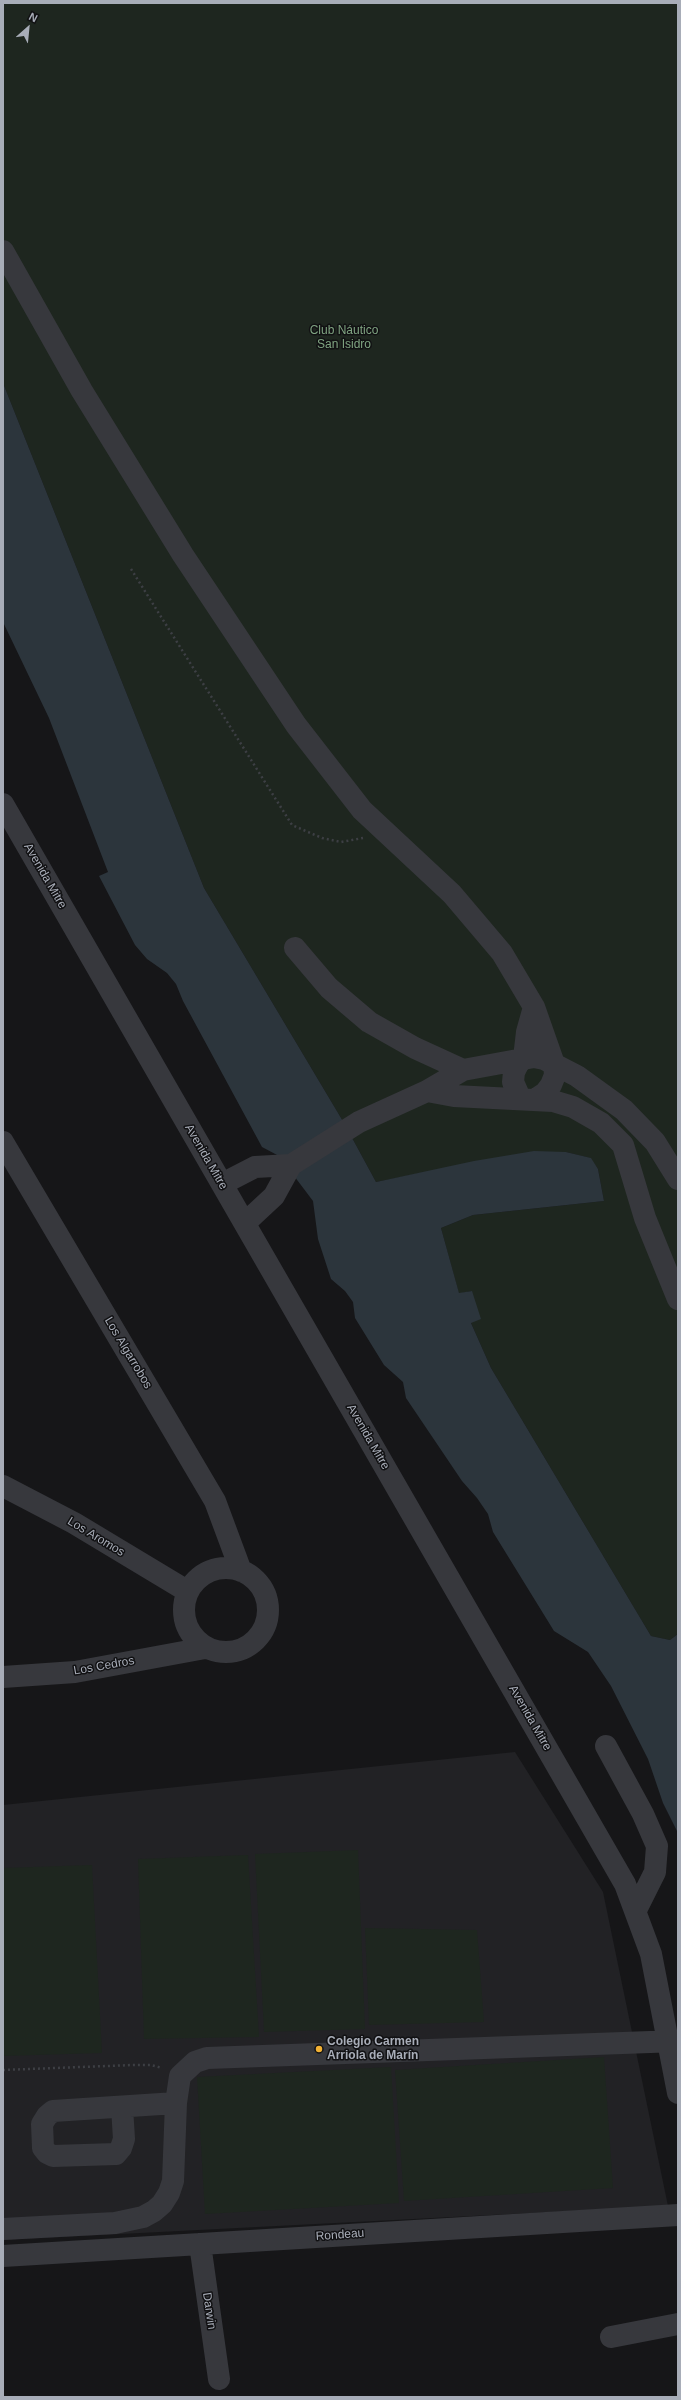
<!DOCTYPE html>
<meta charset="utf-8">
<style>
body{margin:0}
#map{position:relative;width:681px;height:2400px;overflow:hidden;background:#161618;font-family:Arial,sans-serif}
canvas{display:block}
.frame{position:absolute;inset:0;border:4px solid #a8adb8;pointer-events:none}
.north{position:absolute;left:8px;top:8px;width:40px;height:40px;-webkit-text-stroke:3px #111113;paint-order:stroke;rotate:27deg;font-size:11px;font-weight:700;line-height:16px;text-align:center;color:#a8adb8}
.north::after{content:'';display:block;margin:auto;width:14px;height:18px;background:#a8adb8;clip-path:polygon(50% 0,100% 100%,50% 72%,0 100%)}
</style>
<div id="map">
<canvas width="681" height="2400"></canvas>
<div class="frame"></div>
<div class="north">N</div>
</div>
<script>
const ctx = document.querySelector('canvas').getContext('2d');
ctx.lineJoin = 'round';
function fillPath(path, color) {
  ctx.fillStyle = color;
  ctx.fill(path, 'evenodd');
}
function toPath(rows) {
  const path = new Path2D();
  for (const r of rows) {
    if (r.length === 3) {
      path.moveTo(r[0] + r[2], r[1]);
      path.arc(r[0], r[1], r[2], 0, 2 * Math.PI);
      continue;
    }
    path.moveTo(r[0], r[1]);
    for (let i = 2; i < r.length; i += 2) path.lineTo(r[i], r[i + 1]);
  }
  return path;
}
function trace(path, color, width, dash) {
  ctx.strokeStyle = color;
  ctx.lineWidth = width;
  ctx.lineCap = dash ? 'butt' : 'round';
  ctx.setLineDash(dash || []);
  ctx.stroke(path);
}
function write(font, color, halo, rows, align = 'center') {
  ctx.font = font + ' Arial,sans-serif';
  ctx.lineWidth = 3;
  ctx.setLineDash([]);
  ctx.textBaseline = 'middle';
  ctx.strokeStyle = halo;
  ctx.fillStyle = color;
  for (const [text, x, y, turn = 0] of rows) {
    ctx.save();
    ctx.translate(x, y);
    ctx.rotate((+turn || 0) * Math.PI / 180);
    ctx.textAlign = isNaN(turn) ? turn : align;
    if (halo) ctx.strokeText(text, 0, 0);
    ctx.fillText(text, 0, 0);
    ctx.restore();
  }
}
const built = toPath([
 [515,1752,603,1892,668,2206,3,2240,3,1805]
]);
const green = toPath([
 [3,3,678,3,678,1634,670,1640,651,1636,491,1368,471,1323,471,1291,459,1294,441,1228,473,1215,604,1201,598,1169,590,1158,566,1152,421,1173,376,1182,344,1123,204,888,3,383],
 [358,1850,365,2029,264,2032,255,1854],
 [248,1855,259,2037,144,2039,138,1859],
 [92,1865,102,2053,3,2056,3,1868],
 [365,1928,477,1930,484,2022,369,2025],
 [604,2057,613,2188,404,2201,395,2070],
 [391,2067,399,2203,205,2214,197,2077]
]);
const water = toPath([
 [3,383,204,888,344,1123,376,1182,474,1161,534,1151,566,1152,591,1158,598,1169,604,1201,473,1215,441,1228,459,1293,472,1291,481,1319,471,1323,491,1368,651,1636,670,1640,678,1634,678,1833,663,1803,648,1759,611,1686,588,1652,554,1631,493,1532,488,1514,477,1498,462,1481,406,1398,403,1382,384,1365,355,1318,353,1302,345,1291,331,1279,318,1239,313,1201,279,1156,262,1147,183,1001,176,984,167,973,147,959,135,945,99,876,108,872,49,718,3,622]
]);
const path = toPath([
 [131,569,292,825,322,838,341,842,363,838],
 [3,2070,133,2065,151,2065,162,2068]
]);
const minor = toPath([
 [3,251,82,391,183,555,296,725,362,810,452,894,502,953,534,1007,554,1064,555,1075,551,1085,545,1093,536,1099],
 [3,804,625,1884,651,1954,678,2093],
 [295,948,329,988,369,1022,415,1048,463,1070],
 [427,1091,454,1096,553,1101,573,1107,601,1123,623,1145,645,1218,678,1299],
 [520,1098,513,1082,514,1072,518,1064,524,1058,527,1032,534,1007],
 [3,1142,215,1501,241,1571],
 [222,1184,255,1167,291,1165,359,1122,427,1091,463,1070,534,1057,544,1059,577,1076,624,1110,655,1142,678,1179],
 [245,1223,274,1196,291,1165],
 [3,1486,74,1523,187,1591],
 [226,1610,42],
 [3,1677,75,1672,205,1648],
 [606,1746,643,1814,657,1846,655,1872,636,1910],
 [122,2107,124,2139,121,2148,116,2154,53,2156,47,2153,43,2148,42,2124,47,2116,53,2111,176,2103],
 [3,2229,115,2223,143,2217,154,2211,162,2204,169,2193,173,2181,176,2103,180,2076,195,2062,207,2058,678,2041],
 [200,2244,219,2379],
 [3,2256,678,2215],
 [611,2337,678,2324]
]);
const markers = [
 [319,2049,4,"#f2b134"]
];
const parkNames = [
 ["Club Náutico",344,331],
 ["San Isidro",344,345]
];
const streetNames = [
 ["Avenida Mitre",45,876,60],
 ["Avenida Mitre",206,1157,60],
 ["Los Algarrobos",128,1353,59],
 ["Avenida Mitre",368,1437,60],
 ["Los Aromos",96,1537,31],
 ["Los Cedros",104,1666,-10],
 ["Avenida Mitre",530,1718,60],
 ["Rondeau",340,2235,-4],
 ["Darwin",209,2311,82]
];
const poiNames = [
 ["Colegio Carmen",327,2042],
 ["Arriola de Marín",327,2056]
];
fillPath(built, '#222225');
fillPath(green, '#1e261f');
fillPath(water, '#2c353c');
trace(path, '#3d3f44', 2.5, [2, 3]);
trace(minor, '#37383d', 22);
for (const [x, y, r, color] of markers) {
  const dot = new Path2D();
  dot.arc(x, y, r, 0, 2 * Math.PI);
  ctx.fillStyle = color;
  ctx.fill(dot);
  trace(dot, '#111113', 1.5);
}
write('12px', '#7fa381', '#111113', parkNames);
write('12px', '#a8adb8', '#111113', streetNames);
write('bold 12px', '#a8adb8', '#111113', poiNames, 'left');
</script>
